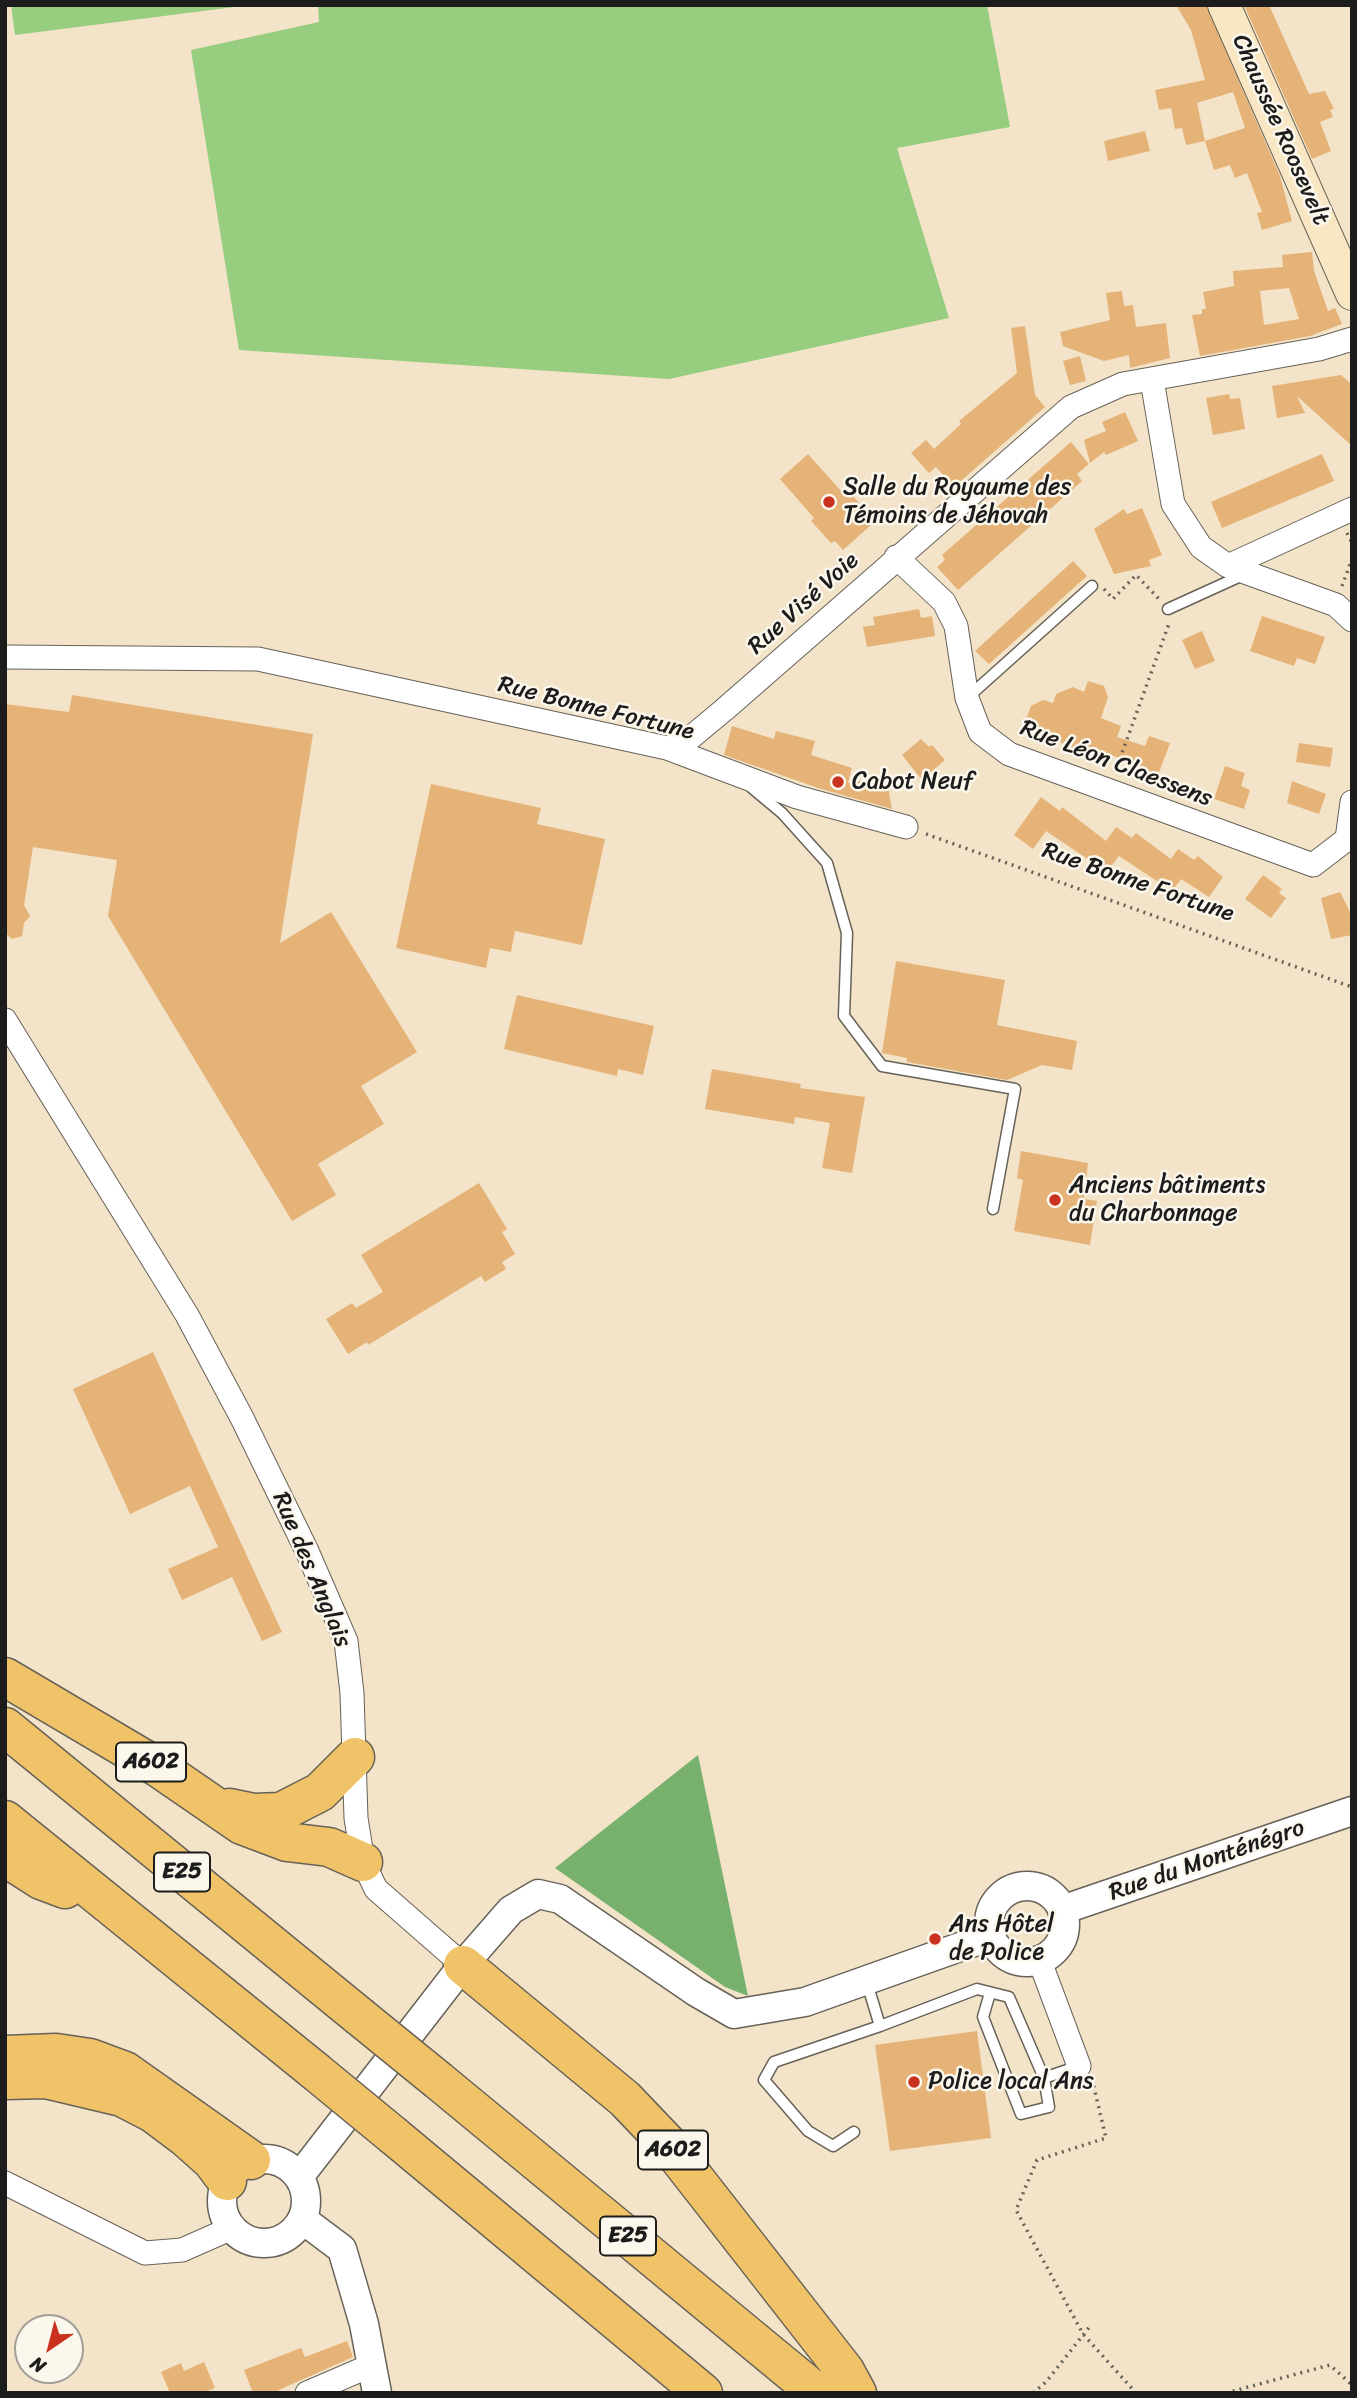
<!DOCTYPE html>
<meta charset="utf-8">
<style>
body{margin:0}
#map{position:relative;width:1357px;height:2398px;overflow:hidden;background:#f3e3c8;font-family:Sriracha,sans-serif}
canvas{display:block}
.frame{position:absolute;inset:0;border:7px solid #1c1c1c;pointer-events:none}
.north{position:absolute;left:14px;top:2314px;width:70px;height:70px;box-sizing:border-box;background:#fbf7ec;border:2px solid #a29f99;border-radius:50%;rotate:215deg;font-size:19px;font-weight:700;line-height:28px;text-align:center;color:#1c1c1c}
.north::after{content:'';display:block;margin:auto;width:24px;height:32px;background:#c8321e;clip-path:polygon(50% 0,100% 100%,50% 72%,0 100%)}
</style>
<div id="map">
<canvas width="1357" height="2398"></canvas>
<div class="frame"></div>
<div class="north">N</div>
</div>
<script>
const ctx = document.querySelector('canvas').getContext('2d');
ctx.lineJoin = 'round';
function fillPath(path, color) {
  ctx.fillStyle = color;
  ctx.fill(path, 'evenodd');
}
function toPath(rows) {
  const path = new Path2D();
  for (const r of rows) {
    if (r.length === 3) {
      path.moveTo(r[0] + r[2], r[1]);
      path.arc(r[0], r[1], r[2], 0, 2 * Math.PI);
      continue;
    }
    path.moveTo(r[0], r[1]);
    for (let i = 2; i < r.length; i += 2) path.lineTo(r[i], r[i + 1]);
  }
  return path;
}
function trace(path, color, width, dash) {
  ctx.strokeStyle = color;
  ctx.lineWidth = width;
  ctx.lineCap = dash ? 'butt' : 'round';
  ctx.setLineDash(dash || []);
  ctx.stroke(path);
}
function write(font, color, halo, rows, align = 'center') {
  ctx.font = font + ' Sriracha,sans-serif';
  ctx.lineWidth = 5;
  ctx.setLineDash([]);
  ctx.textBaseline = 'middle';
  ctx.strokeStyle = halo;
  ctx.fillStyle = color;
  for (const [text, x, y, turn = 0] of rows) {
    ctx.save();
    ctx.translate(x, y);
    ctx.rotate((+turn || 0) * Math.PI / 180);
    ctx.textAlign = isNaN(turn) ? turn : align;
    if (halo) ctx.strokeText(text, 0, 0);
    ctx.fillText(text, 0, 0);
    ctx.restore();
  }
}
const green = toPath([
 [11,5,250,5,15,35],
 [318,5,987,5,1010,127,897,148,949,318,669,379,239,350,191,50,319,22]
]);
const forest = toPath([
 [698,1755,748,1996,725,1987,555,1868]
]);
const building = toPath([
 [1176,5,1206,5,1280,176,1292,221,1262,230,1257,213,1262,212,1247,173,1235,178,1230,165,1214,170,1205,141,1186,145,1182,128,1175,129,1171,108,1159,110,1155,90,1205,80,1191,30],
 [1233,92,1245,128,1205,141,1197,103],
 [1244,5,1269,5,1309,94,1325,91,1334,109,1330,110,1333,117,1320,122,1331,151,1312,159],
 [1145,131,1150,151,1108,161,1104,141],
 [1312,252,1314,271,1328,311,1335,308,1342,324,1310,336,1200,356,1192,315,1202,314,1202,309,1206,309,1203,292,1234,286,1233,271,1283,267,1282,255],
 [1289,288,1299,319,1264,325,1260,291],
 [1122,291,1124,306,1133,305,1136,327,1166,323,1170,358,1130,368,1129,355,1104,361,1063,346,1060,332,1110,320,1106,293],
 [1025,326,1035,395,1045,407,954,487,936,467,929,473,911,453,926,440,934,449,961,424,959,421,1017,373,1011,328],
 [1080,356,1086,381,1070,385,1063,361],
 [1341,375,1352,385,1352,446,1297,396,1305,413,1277,418,1272,386],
 [1229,394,1230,399,1240,398,1245,429,1213,435,1206,398],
 [1125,412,1138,441,1106,455,1104,452,1090,463,1084,440,1106,431,1102,422],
 [1071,442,1089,464,1077,474,1082,481,958,590,937,567,945,560,942,555],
 [808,454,842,492,847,489,866,511,863,515,871,525,843,550,835,541,831,543,811,521,814,518,780,479],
 [1322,454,1334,481,1222,528,1211,502],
 [1142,508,1162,555,1149,560,1151,566,1114,574,1094,529,1124,509,1127,514],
 [1073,561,1087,576,989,664,975,651],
 [919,609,921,618,932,616,935,636,867,647,863,627,875,625,873,617],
 [1262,616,1325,637,1315,664,1297,658,1294,666,1250,651],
 [1202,631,1215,661,1195,669,1182,640],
 [1088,681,1104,686,1108,697,1101,718,1121,726,1117,737,1145,746,1149,736,1170,743,1157,778,1139,772,1140,766,1111,755,1109,761,1023,728,1031,706,1043,700,1053,703,1056,694,1073,687,1084,692],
 [72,695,313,734,280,943,331,912,417,1052,361,1086,384,1124,318,1164,336,1195,292,1221,108,916,117,860,33,847,24,905,30,916,24,923,22,936,12,939,5,933,5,704,69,712],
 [732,726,774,739,776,731,815,741,811,755,852,768,848,783,886,776,892,809,818,788,724,755],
 [921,739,929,747,932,745,945,760,922,780,902,755],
 [1299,743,1333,748,1330,767,1296,762],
 [1225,766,1245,773,1241,786,1250,790,1244,809,1214,799],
 [1292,781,1326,794,1319,814,1287,803],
 [431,784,541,808,537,824,605,839,582,945,515,931,511,952,490,948,486,968,396,948],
 [1041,797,1060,811,1062,807,1106,841,1116,827,1132,838,1136,833,1171,859,1178,849,1194,860,1198,856,1223,877,1209,897,1181,879,1172,891,1119,856,1107,872,1046,831,1033,849,1014,835],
 [1263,875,1282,889,1279,893,1286,898,1271,918,1245,899],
 [1340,892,1352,916,1352,935,1331,939,1321,898],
 [896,961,1005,980,997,1025,1077,1041,1072,1070,1042,1065,1007,1080,907,1062,907,1058,882,1053],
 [517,995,654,1026,643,1075,618,1069,617,1076,504,1049],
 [712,1069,801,1084,800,1088,865,1097,852,1173,822,1168,830,1123,795,1117,794,1124,705,1109],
 [1021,1151,1088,1163,1084,1199,1097,1201,1090,1245,1014,1231,1023,1180,1017,1178],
 [479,1183,507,1229,502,1232,515,1254,502,1262,506,1269,485,1282,481,1276,368,1345,367,1342,348,1354,326,1319,352,1303,356,1308,383,1292,361,1255],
 [153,1352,282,1632,262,1641,232,1577,182,1600,168,1569,218,1547,190,1486,130,1514,73,1389],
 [977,2031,991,2138,890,2151,875,2045],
 [347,2341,353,2357,272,2393,253,2393,244,2370,301,2348,305,2357],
 [204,2362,215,2388,203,2393,170,2393,161,2372,181,2363,184,2371]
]);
const path = toPath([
 [1347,533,1352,543],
 [1342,586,1352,559],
 [1104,589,1113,599,1136,575,1160,600],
 [1115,772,1170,621],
 [926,834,1352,987],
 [1092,2079,1106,2138,1037,2160,1016,2210,1083,2334,1136,2393],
 [1033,2393,1046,2382,1091,2325],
 [1226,2393,1330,2365,1352,2385]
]);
const service = toPath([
 [1168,609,1245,574],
 [967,698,1092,586],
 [752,788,782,813,827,863,847,933,844,1016,882,1066,1015,1089,993,1209],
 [867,1983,880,2026,977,1989,1009,1997,1044,2078,1079,2066],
 [990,1993,983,2017,1021,2114,1049,2107,1044,2078],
 [854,2132,833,2146,808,2131,764,2080,774,2062,880,2026]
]);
const minor = toPath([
 [1152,380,1173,504,1201,547,1228,566,1336,605,1352,620],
 [896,557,944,602,956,626,967,698,980,732,1009,754,1313,865,1347,839,1352,802],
 [1228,566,1352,509],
 [5,657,258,659,667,748,797,797,906,827],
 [667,748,689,739,725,709,1071,407,1123,384,1319,349,1352,339],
 [5,1020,187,1315,242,1418,307,1551,346,1641,352,1693,356,1818,363,1862,376,1889,463,1965],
 [1039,1959,1079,2066],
 [5,2183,145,2253,182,2250,232,2228],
 [307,2393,372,2365]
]);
const tertiary = toPath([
 [1027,1924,38],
 [1062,1910,1352,1811],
 [264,2201,42],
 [299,2177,463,1965,511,1910,538,1894,560,1899,696,1992,734,2014,805,2002,991,1936],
 [302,2219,342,2249,364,2324,377,2393]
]);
const secondary = toPath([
 [1224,5,1352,294]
]);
const motorway = toPath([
 [5,1677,159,1768,242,1825,287,1842,329,1847,363,1862],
 [5,1727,359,2016],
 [230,1808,254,1813,281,1812,320,1792,355,1757],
 [5,1820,315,2071],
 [5,1857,41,1880,65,1889],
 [463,1965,625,2099,667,2143,845,2371,857,2393],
 [5,2055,56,2053,90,2058,125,2071,251,2160],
 [5,2080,46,2079,122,2097,153,2113,185,2137,212,2161,227,2181],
 [439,2081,817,2393],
 [394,2136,703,2393]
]);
const motorwayBridge = toPath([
 [359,2016,439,2081],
 [315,2071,394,2136]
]);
const markers = [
 [829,502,7,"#c8321e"],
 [838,782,7,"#c8321e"],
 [1055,1200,7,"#c8321e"],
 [935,1939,7,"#c8321e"],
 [914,2082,7,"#c8321e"]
];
const shields = [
 [151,1762,70],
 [182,1872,56],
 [673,2150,70],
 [628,2236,56]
];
const shieldNames = [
 ["A602",151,1762],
 ["E25",182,1872],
 ["A602",673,2150],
 ["E25",628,2236]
];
const streetNames = [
 ["Chaussée Roosevelt",1280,130,66],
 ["Rue Visé Voie",804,604,-42],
 ["Rue Bonne Fortune",596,709,14],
 ["Rue Léon Claessens",1116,764,21],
 ["Rue Bonne Fortune",1138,883,19],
 ["Rue des Anglais",311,1570,67],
 ["Rue du Monténégro",1207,1861,-19]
];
const poiNames = [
 ["Salle du Royaume des",843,488],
 ["Témoins de Jéhovah",843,516],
 ["Cabot Neuf",852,782],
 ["Anciens bâtiments",1069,1186],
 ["du Charbonnage",1069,1214],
 ["Ans Hôtel",949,1925],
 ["de Police",949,1953],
 ["Police local Ans",928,2082]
];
fillPath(green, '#96cd7f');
fillPath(forest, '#78b06e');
fillPath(building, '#e5b377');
trace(service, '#676258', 13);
trace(minor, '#676258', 25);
trace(tertiary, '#676258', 31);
trace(secondary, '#676258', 34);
trace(motorway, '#676258', 41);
trace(path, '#676258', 3.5, [2, 5]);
trace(service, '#fff', 10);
trace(minor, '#fff', 23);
trace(tertiary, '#fff', 28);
trace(secondary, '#f9e7c3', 32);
trace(motorway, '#f1c369', 38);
trace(motorwayBridge, '#676258', 41, []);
trace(motorwayBridge, '#f1c369', 38);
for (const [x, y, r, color] of markers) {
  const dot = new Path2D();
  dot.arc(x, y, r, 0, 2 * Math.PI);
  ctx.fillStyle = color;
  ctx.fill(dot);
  trace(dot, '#fbf7ec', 2.5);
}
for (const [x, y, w] of shields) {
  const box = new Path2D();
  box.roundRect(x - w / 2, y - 19.5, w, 39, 5);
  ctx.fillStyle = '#fbf7ec';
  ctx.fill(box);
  trace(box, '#1c1c1c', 2);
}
write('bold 23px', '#1c1c1c', null, shieldNames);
write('24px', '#1c1c1c', '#fbf7ec', streetNames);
write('24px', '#1c1c1c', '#fbf7ec', poiNames, 'left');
</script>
